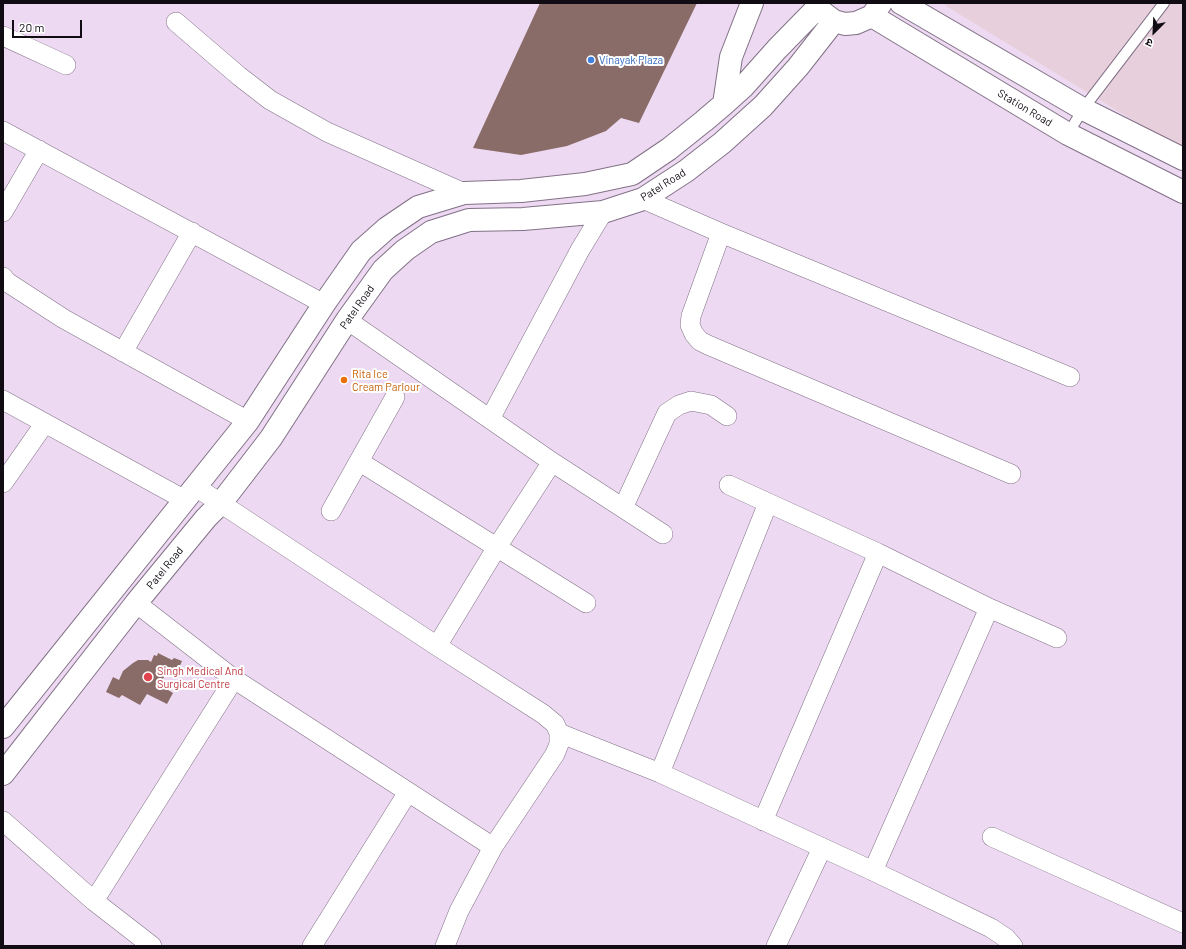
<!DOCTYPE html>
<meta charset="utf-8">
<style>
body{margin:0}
#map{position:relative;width:1186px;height:949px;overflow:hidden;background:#eddaf2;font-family:Barlow,"Noto Sans Devanagari",sans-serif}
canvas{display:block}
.frame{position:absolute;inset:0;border:4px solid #110b13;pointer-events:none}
.north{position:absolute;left:1134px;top:12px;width:40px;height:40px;-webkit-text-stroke:3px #fff;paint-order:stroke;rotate:204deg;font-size:11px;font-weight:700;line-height:16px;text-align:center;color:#110b13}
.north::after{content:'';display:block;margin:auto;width:14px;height:18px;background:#110b13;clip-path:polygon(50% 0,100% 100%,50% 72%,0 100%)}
.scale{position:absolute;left:12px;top:20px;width:70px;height:18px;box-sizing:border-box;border:2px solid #110b13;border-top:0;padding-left:5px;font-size:12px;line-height:14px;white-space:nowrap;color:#110b13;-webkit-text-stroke:3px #fff;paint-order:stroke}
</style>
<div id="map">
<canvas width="1186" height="949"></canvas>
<div class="frame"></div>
<div class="north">उ</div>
<div class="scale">20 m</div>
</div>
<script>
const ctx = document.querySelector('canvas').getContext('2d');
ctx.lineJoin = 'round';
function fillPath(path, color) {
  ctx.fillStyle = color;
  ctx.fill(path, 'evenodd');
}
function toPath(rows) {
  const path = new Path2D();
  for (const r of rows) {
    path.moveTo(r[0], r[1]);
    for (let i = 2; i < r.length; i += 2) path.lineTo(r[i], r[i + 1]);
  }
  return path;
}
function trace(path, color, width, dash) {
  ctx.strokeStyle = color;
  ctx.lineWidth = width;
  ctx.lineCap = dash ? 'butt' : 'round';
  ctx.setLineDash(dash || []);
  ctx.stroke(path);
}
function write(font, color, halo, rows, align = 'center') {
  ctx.font = font + ' Barlow,sans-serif';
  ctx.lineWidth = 4;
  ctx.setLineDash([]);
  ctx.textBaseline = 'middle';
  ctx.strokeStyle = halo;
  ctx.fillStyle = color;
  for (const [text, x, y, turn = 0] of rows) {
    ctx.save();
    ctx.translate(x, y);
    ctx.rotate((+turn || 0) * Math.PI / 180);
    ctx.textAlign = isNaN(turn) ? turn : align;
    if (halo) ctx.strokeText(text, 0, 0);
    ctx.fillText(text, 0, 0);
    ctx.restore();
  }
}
const education = toPath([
 [944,3,1183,3,1183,151,946,6]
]);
const building = toPath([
 [540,3,697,3,639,123,621,118,606,131,567,146,521,155,473,148],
 [158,653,172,660,174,658,182,661,176,675,167,671,160,685,173,693,167,704,147,694,140,705,122,695,119,698,106,692,113,677,119,680,123,671,133,663,138,660,148,660,151,662,154,655,157,656]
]);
const lane = toPath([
 [1068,134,1083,109,1164,3]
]);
const street = toPath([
 [176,22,239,76,270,100,327,132,464,193],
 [3,36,66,65],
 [3,131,324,304],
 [643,199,721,233,1070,377],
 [3,212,39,150],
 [721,233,691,316,690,325,694,334,700,341,708,345,1011,474],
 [3,277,7,282,64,319,248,421],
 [347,320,552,462,663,534],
 [123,352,192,232],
 [3,400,185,500],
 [490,419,580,250,603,212],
 [360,462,586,603],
 [3,483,45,423],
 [729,485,878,553,989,608,1057,638],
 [196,487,437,646,543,714,555,724,559,733,559,744,555,754,493,847,459,911,445,946],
 [623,508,667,413,679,405,691,401,711,405,727,416],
 [331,511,395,397],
 [136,603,234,679,493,847],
 [437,646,497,547,552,462],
 [559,733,660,773,873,871,991,928,1006,938,1013,946],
 [660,773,768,503],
 [3,821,94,901,152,946],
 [763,821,878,553],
 [992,837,1183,923],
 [873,871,989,608],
 [94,901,234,679],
 [312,946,408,792],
 [776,946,822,848]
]);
const secondary = toPath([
 [901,3,1083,109,1183,159],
 [822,12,834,21,845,24,856,23,872,16,881,3],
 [872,16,1068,134,1183,192],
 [724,104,731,57,752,3],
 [3,727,248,421,324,304,361,251,387,228,418,207,464,193,521,191,585,184,632,174,669,149,704,121,724,104,744,86,777,49,818,7],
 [3,774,136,603,206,518,221,503,271,438,347,320,383,270,405,250,431,232,469,220,523,219,603,212,643,199,686,171,722,143,763,106,798,67,834,21]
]);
const markers = [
 [591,60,4,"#3f7fe0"],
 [344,380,4,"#e8710a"],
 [148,677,5,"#e0444e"]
];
const shopNames = [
 ["Vinayak Plaza",599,60]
];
const streetNames = [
 ["Station Road",1025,108,31],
 ["Patel Road",663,185,-32],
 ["Patel Road",357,307,-55],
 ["Patel Road",165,568,-51]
];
const foodNames = [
 ["Rita Ice",352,374],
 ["Cream Parlour",352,387]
];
const healthNames = [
 ["Singh Medical And",157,671],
 ["Surgical Centre",157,684]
];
fillPath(education, '#e7d0dc');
fillPath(building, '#896b68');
trace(lane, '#827187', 12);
trace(street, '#827187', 20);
trace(secondary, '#827187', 24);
trace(lane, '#fff', 10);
trace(street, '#fff', 19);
trace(secondary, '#fff', 22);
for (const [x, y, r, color] of markers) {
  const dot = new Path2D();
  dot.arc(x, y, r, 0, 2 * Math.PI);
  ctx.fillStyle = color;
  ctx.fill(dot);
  trace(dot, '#fff', 1.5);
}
write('11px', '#366cbe', '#fff', shopNames, 'left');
write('11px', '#110b13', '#fff', streetNames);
write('11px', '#c56008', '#fff', foodNames, 'left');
write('11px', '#be3a42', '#fff', healthNames, 'left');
</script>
